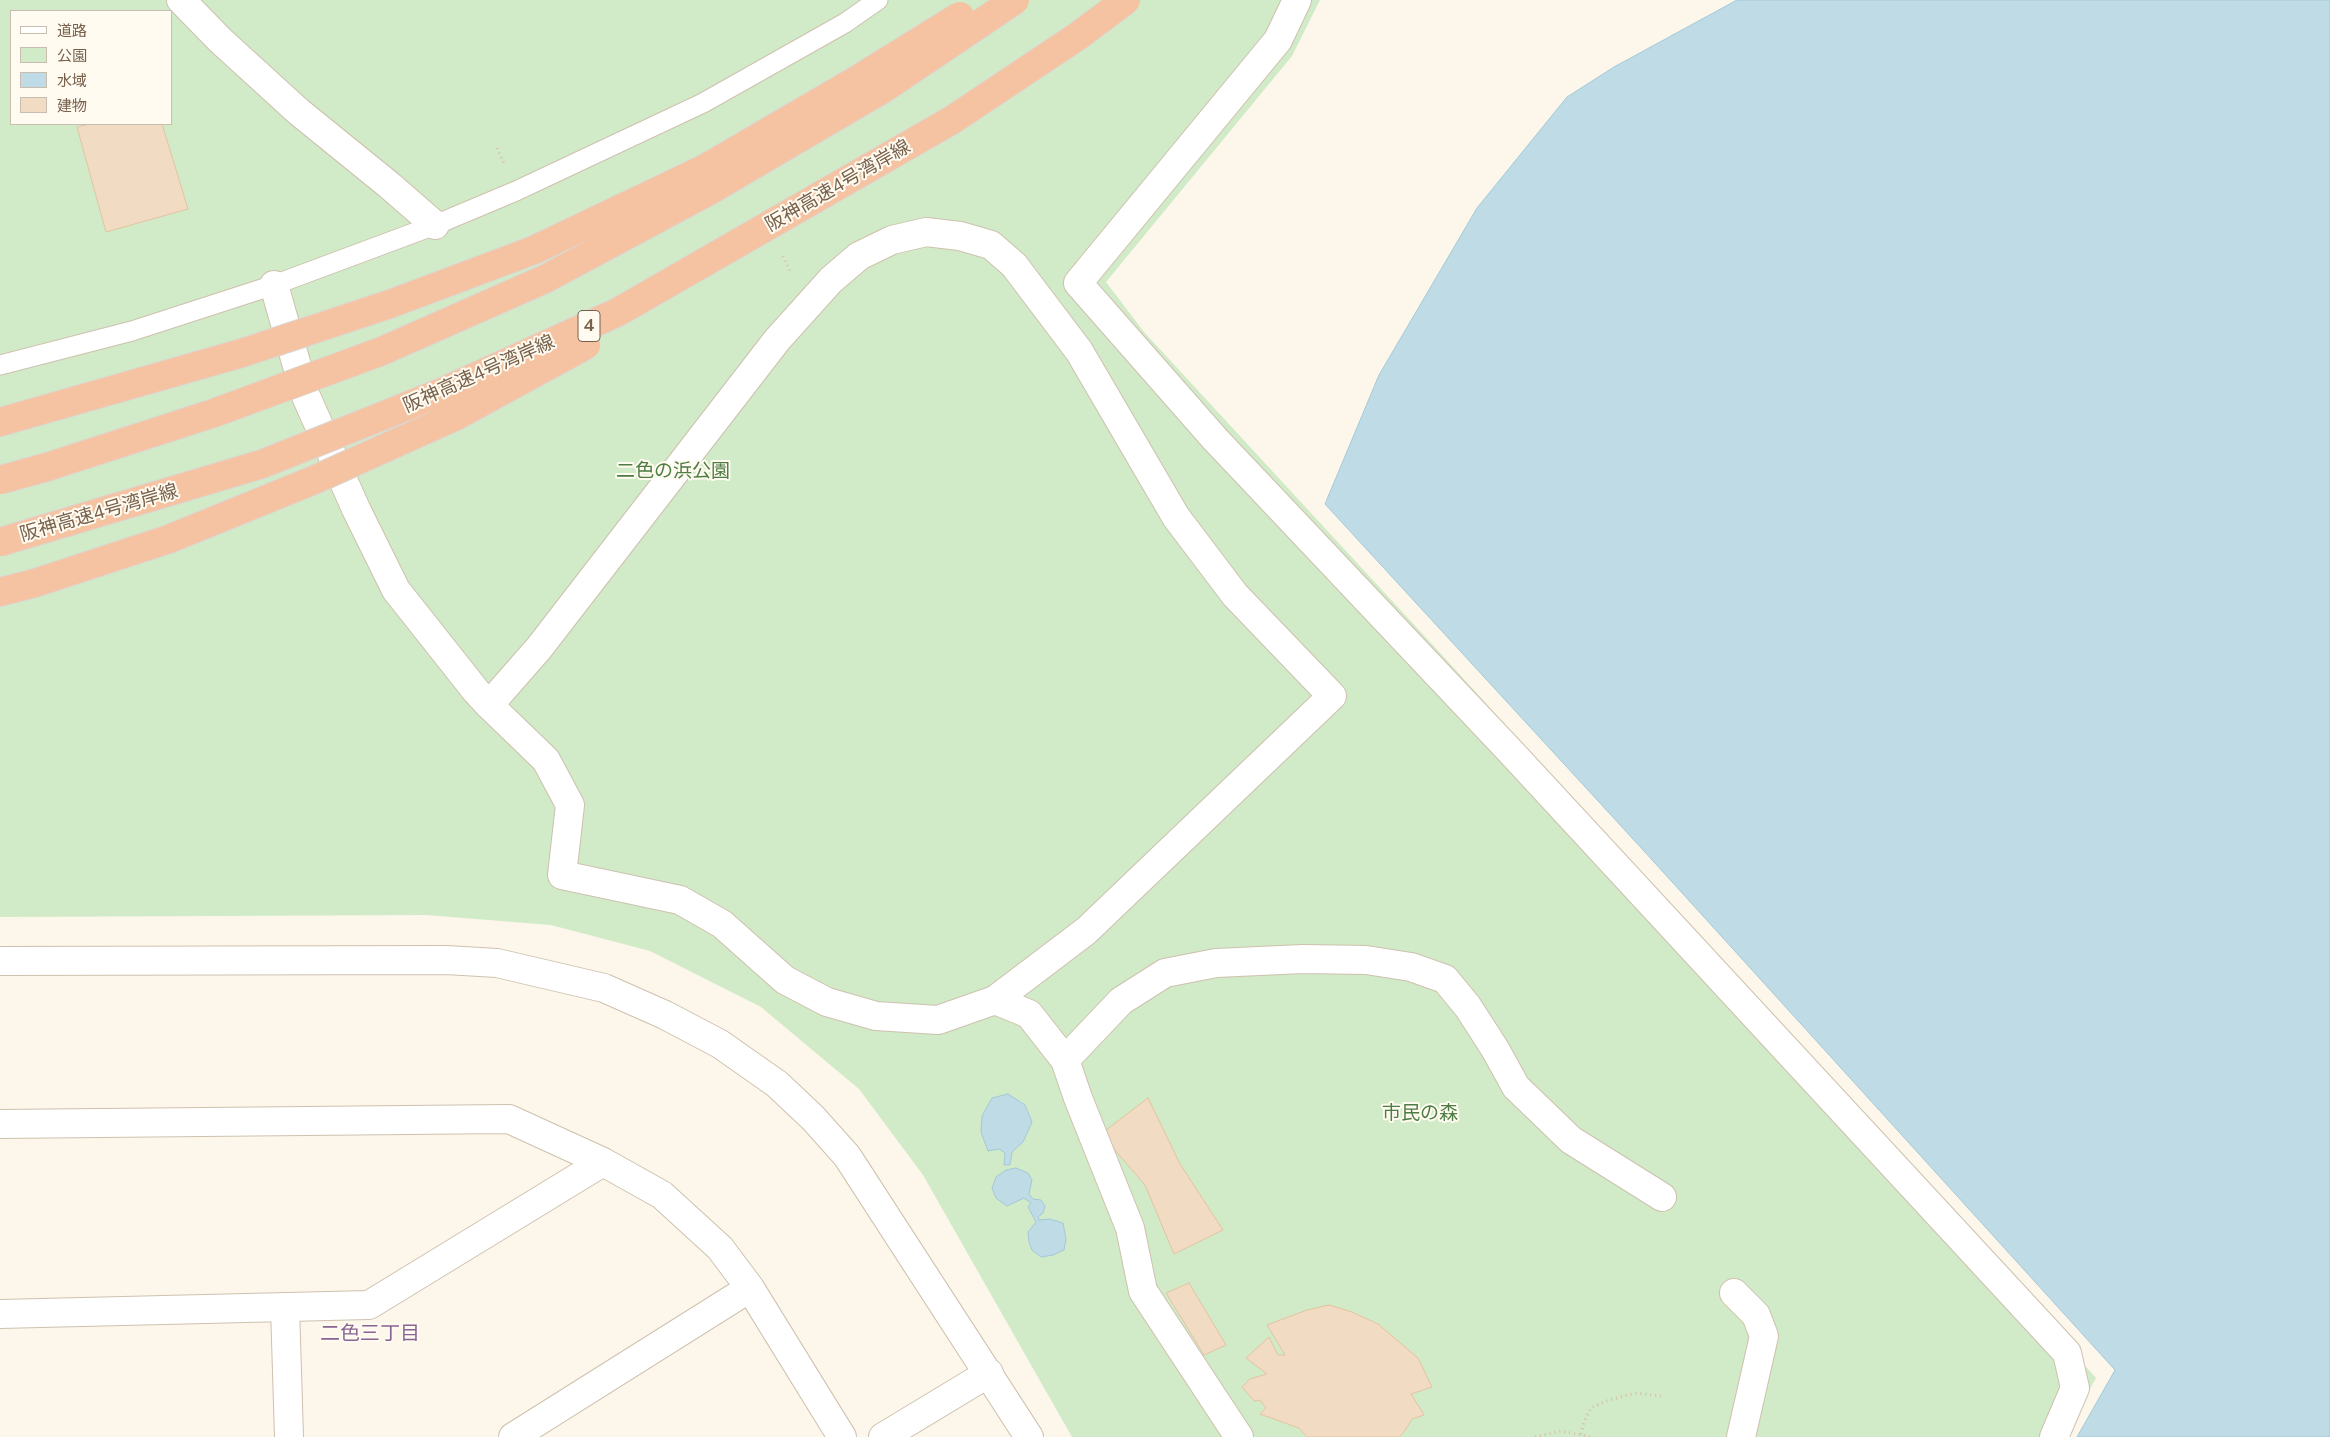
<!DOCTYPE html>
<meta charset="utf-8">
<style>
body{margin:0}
#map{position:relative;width:2330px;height:1437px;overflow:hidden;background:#fcf7ea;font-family:Mulish,"Noto Sans JP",sans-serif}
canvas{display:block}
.legend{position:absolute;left:10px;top:10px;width:162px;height:115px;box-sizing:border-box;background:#fffbf0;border:1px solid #c9bdaf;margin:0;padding:6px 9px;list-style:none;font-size:15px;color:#77614d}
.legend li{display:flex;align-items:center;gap:10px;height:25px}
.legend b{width:25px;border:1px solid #c9bdaf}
</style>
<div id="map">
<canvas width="2330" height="1437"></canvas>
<ul class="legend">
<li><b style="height:6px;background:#fff"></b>道路</li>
<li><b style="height:14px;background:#d1eac7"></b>公園</li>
<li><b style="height:14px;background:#bedbe6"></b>水域</li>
<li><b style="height:14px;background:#f1dbc2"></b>建物</li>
</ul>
</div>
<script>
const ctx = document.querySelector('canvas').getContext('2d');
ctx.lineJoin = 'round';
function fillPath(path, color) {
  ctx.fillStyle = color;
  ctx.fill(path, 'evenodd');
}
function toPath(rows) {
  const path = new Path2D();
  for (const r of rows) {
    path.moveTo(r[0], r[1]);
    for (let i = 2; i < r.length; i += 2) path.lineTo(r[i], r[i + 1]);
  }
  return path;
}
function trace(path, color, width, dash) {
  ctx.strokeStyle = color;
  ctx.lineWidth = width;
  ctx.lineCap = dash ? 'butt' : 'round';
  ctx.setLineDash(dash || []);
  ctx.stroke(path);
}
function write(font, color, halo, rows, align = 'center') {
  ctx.font = font + ' Mulish,"Noto Sans JP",sans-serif';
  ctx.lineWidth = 4;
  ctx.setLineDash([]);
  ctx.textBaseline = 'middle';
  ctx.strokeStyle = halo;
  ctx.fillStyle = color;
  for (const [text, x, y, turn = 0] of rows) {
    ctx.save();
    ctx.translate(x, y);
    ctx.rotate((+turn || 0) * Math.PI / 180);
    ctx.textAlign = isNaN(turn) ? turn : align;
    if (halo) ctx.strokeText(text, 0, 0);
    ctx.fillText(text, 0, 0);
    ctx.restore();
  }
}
const green = toPath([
 [0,0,1320,0,1292,56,1106,282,1144,332,1453,667,2096,1378,2063,1437,1072,1437,923,1175,859,1089,761,1007,650,951,551,925,426,915,0,917],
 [11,11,171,11,171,124,11,124]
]);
const water = toPath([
 [1737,0,2330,0,2330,1437,2077,1437,2115,1370,1644,851,1325,504,1379,375,1477,208,1567,97,1614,67,1737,0],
 [1008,1094,1025,1105,1032,1122,1023,1142,1012,1152,1010,1165,1004,1165,1005,1153,999,1149,988,1151,981,1132,982,1116,992,1098,1008,1094],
 [1016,1168,1028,1173,1032,1180,1029,1194,1033,1199,1041,1200,1045,1206,1043,1213,1038,1217,1039,1220,1050,1219,1063,1223,1066,1239,1064,1250,1053,1255,1041,1257,1032,1250,1029,1242,1028,1232,1036,1222,1028,1207,1031,1203,1024,1198,1007,1206,996,1198,992,1188,996,1177,1006,1170,1016,1168]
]);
const building = toPath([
 [90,124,162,124,188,209,106,232,77,127,90,124],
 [1148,1098,1180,1164,1223,1230,1174,1254,1145,1185,1101,1134,1148,1098],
 [1189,1283,1226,1345,1204,1355,1166,1293,1189,1283],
 [1329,1305,1352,1312,1378,1324,1418,1358,1432,1387,1411,1394,1424,1415,1412,1419,1404,1432,1399,1437,1307,1437,1299,1428,1260,1414,1266,1408,1260,1400,1254,1401,1242,1387,1250,1379,1267,1374,1246,1358,1269,1337,1278,1355,1285,1355,1267,1325,1307,1310,1329,1305]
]);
const path = toPath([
 [497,148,505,166],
 [783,256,791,273],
 [1581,1434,1584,1422,1591,1408,1606,1401,1635,1393,1661,1396],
 [1535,1437,1561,1431,1591,1437]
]);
const service = toPath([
 [0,365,132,331,274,285,435,225,516,191,703,103,845,23,878,0]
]);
const pedestrian = toPath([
 [181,0,220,40,299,112,389,185,435,225],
 [1297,0,1278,40,1078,283,1215,439,1510,751,2067,1353,2075,1388,2054,1437],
 [274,285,305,394,356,509,396,590,476,691,489,705,546,760,570,805,562,875,680,900,722,924,785,980,827,1002,876,1016,938,1020,995,1000,1086,931,1332,696,1235,595,1176,517,1079,351,1014,265,991,245,960,236,926,232,892,240,859,256,831,280,777,340,539,648,489,705],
 [995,1000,1029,1014,1065,1060,1078,1098,1130,1228,1143,1291,1239,1437],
 [1065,1060,1121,1001,1165,973,1216,963,1303,959,1366,960,1411,967,1445,979,1468,1007,1495,1049,1516,1087,1571,1140,1662,1197],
 [1734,1293,1756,1315,1764,1336,1741,1437],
 [285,1307,289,1437]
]);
const minor = toPath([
 [0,1124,509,1119,603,1162,662,1195,720,1248,750,1288,842,1437],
 [0,1314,369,1305,603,1162],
 [513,1437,750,1288],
 [883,1437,989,1373]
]);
const tertiary = toPath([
 [0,961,446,960,497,963,604,988,665,1015,720,1044,777,1084,813,1118,847,1156,1029,1437]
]);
const motorway = toPath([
 [0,422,242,353],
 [0,592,35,583]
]);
const motorwayBridge = toPath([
 [242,353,390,304,534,250,704,169,860,78,960,16],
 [0,480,47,467,214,413,382,351,545,279,709,191,883,89,1015,0],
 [0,542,262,464,440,393,618,312,952,120,1078,36,1126,0],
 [35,583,169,539,314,480,456,416,586,345]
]);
const shields = [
 [589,326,22]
];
const shieldNames = [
 ["4",589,326]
];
const streetNames = [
 ["阪神高速4号湾岸線",838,186,-30],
 ["阪神高速4号湾岸線",479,374,-24],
 ["阪神高速4号湾岸線",99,513,-16]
];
const parkNames = [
 ["二色の浜公園",673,471],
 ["市民の森",1420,1113]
];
const neighbourhoodNames = [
 ["二色三丁目",370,1334]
];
fillPath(green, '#d1eac7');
fillPath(water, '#bedbe6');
trace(water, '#a4c9d8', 1);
fillPath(building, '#f1dbc2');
trace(building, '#e4c4a2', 1);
trace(service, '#cec1af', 21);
trace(pedestrian, '#cec1af', 30);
trace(minor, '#cec1af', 30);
trace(tertiary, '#cec1af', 30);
trace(motorway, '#dcd6d1', 30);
trace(path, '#d7bea4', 3, [1, 4]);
trace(service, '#fff', 19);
trace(pedestrian, '#fff', 28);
trace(minor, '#fff', 28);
trace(tertiary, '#fff', 28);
trace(motorway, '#f5c3a2', 28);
trace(motorwayBridge, '#dcd6d1', 30, []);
trace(motorwayBridge, '#f5c3a2', 28);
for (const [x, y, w] of shields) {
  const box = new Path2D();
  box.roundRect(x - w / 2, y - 15.5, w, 31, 4);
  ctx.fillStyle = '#fffbf0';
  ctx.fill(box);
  trace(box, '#77614d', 1);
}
write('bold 18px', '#77614d', null, shieldNames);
write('19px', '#77614d', '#fffbf0', streetNames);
write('19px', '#4d7c44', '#fffbf0', parkNames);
write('20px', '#8a6593', '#fffbf0', neighbourhoodNames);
</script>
